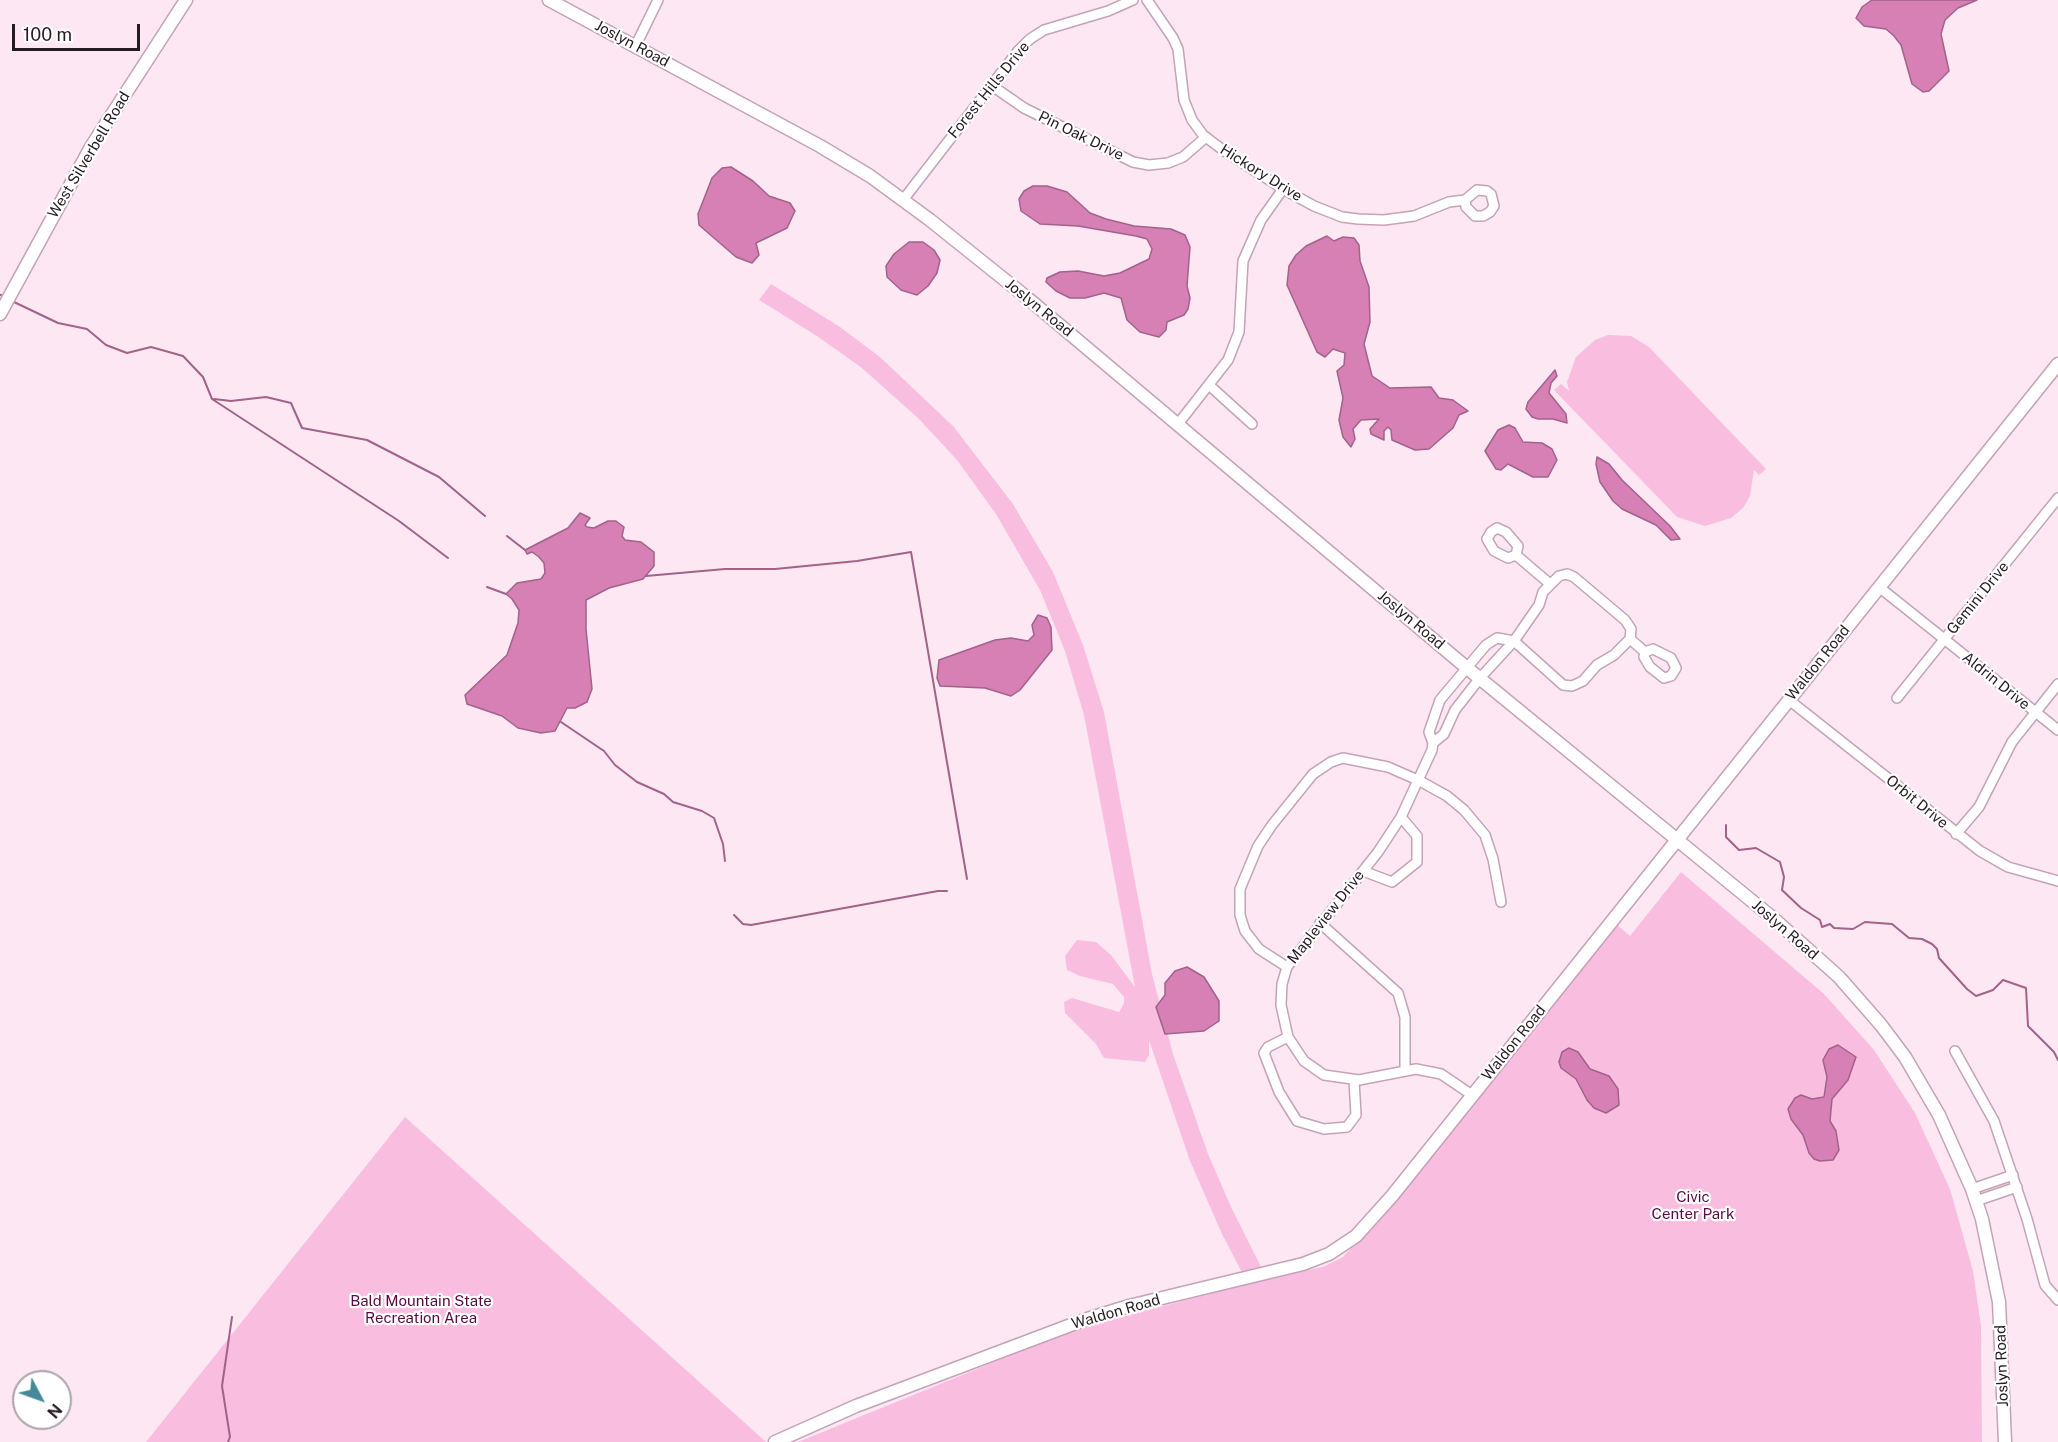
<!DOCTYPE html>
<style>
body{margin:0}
#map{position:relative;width:2058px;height:1442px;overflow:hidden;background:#fde7f3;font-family:"Public Sans",sans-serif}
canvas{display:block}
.north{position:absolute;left:12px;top:1370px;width:60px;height:60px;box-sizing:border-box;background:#fff;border:2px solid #a9a4a7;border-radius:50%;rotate:131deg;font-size:16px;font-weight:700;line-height:24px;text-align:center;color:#271b22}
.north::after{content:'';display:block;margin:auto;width:21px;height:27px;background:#468a99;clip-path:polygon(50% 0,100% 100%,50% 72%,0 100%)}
.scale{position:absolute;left:12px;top:24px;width:128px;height:27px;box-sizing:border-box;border:3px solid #271b22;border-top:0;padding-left:8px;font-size:18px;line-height:21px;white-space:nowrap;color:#271b22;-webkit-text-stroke:4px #fff;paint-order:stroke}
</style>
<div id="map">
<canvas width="2058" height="1442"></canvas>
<div class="north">N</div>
<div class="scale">100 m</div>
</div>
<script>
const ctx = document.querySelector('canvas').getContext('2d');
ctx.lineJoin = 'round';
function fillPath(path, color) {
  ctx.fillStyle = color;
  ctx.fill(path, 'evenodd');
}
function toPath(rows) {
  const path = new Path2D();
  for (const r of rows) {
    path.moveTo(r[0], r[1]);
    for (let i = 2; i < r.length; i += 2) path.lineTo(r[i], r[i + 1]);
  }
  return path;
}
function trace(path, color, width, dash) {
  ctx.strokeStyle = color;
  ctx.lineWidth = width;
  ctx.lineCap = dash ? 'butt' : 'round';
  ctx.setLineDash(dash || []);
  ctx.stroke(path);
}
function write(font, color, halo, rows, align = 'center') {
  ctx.font = font + ' "Public Sans",sans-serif';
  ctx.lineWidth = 4.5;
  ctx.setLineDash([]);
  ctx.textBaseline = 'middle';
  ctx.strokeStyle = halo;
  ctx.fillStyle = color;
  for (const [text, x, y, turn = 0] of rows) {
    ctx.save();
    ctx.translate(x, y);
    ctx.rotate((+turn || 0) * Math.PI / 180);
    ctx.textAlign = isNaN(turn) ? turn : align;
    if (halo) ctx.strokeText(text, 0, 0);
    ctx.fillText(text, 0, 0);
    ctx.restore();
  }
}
const green = toPath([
 [771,284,840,327,880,357,953,426,1013,504,1053,572,1083,645,1104,712,1152,974,1173,1054,1208,1154,1231,1207,1267,1279,1323,1267,1343,1257,1396,1198,1616,924,1630,936,1681,872,1824,994,1874,1050,1915,1113,1950,1189,1973,1271,1981,1326,1982,1442,798,1442,1075,1329,1248,1284,1222,1234,1190,1161,1149,1040,1149,1055,1145,1062,1104,1058,1096,1044,1065,1013,1064,1002,1072,998,1119,1012,1124,1003,1124,997,1113,984,1080,976,1067,970,1065,956,1077,940,1096,942,1111,955,1135,987,1084,715,1065,651,1040,590,996,514,957,460,919,419,862,368,817,336,759,300],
 [1608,335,1631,336,1649,347,1766,469,1759,475,1754,470,1750,496,1743,508,1731,518,1705,526,1677,517,1554,390,1561,384,1569,391,1567,382,1576,357,1595,340],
 [405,1117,766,1442,146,1442]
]);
const water = toPath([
 [1872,0,1977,0,1958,8,1945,20,1941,34,1949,71,1929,91,1923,92,1912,84,1901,45,1894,36,1886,29,1864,26,1856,18,1862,7,1872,0],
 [731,167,753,181,769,196,790,203,795,211,787,228,756,243,759,255,752,263,736,257,699,225,698,214,712,178,722,168,731,167],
 [1033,186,1047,186,1067,192,1090,213,1106,219,1134,226,1171,229,1185,235,1190,247,1187,286,1190,298,1188,309,1184,315,1167,322,1166,330,1159,337,1140,332,1127,320,1121,298,1104,293,1085,298,1070,298,1056,291,1046,282,1047,278,1060,272,1078,271,1104,276,1120,273,1149,259,1152,249,1147,239,1136,236,1078,226,1040,224,1021,211,1019,199,1024,191,1033,186],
 [1327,236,1334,241,1343,237,1354,238,1359,245,1360,261,1369,287,1370,322,1364,344,1372,376,1390,388,1431,387,1439,398,1453,400,1468,411,1459,415,1453,428,1429,449,1415,450,1392,440,1391,430,1388,427,1384,431,1384,440,1371,434,1370,429,1379,419,1361,420,1353,429,1355,439,1351,447,1343,437,1339,420,1343,398,1337,371,1344,365,1345,353,1333,349,1325,357,1317,352,1287,285,1289,266,1296,255,1306,246,1327,236],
 [909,242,923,242,934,250,940,260,937,273,928,286,917,295,901,290,887,277,886,266,894,254,909,242],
 [1555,370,1557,376,1551,383,1549,393,1566,414,1567,423,1553,419,1538,419,1532,417,1526,409,1528,402,1555,370],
 [1509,425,1515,428,1523,442,1542,443,1552,449,1557,460,1548,477,1533,477,1508,464,1501,470,1496,469,1485,451,1498,430,1509,425],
 [1597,457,1609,464,1622,480,1670,526,1680,539,1671,540,1656,525,1622,509,1613,501,1600,482,1596,464,1597,457],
 [580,513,590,518,585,525,587,527,594,528,608,521,616,521,624,527,622,536,625,540,641,542,654,552,654,566,643,579,609,588,586,600,586,629,592,689,587,702,575,708,567,708,555,731,541,733,518,728,502,716,467,704,465,695,507,655,518,623,519,610,512,599,506,594,517,583,541,579,545,573,544,563,539,557,532,552,527,554,525,550,568,528,580,513],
 [1038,615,1047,618,1051,627,1052,650,1020,690,1011,696,985,688,940,686,937,678,939,660,995,640,1011,638,1028,641,1034,635,1032,625,1038,615],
 [1187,967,1204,977,1219,1001,1219,1021,1204,1031,1165,1034,1156,1007,1165,995,1165,983,1175,971,1187,967],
 [1838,1045,1856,1057,1848,1080,1832,1099,1830,1121,1836,1131,1839,1150,1833,1160,1820,1161,1814,1159,1809,1153,1803,1135,1791,1119,1788,1109,1795,1098,1801,1095,1812,1099,1824,1097,1827,1077,1823,1060,1829,1049,1838,1045],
 [1569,1048,1578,1052,1590,1069,1609,1076,1618,1089,1619,1105,1606,1113,1594,1108,1587,1100,1576,1079,1561,1068,1559,1062,1562,1052,1569,1048]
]);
const stream = toPath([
 [0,295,1,295],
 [14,302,58,323,87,329,106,345,127,353,151,347,183,356,203,377,212,399,399,521,448,558],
 [214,399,231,401,266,397,291,403,302,428,367,440,439,477,485,516],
 [507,536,525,550],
 [646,576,725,569,775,569,857,561,911,552,967,879],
 [487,587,506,594],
 [561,722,604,751,615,765,637,782,664,794,673,802,702,811,714,818,723,844,725,861],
 [1726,825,1726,837,1739,850,1756,848,1780,862,1784,877,1782,890,1801,908,1820,920,1822,927,1830,924,1834,928,1853,929,1865,922,1892,924,1909,938,1922,939,1932,944,1937,949,1939,958,1967,989,1976,996,1993,990,2003,980,2026,988,2028,1026,2054,1052,2058,1060],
 [734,915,743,924,751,925,938,891,947,891],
 [228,1442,230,1437,222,1386,232,1317]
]);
const minor = toPath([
 [1147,0,1173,38,1178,49,1184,100,1192,120,1203,135,1223,150,1283,189,1314,206,1342,217,1358,219,1384,220,1414,216,1449,202,1465,200,1477,190,1487,191,1491,194,1494,206,1490,212,1483,216,1475,216,1466,207,1465,200],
 [636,45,658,0],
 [991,85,1024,108,1133,162,1149,165,1168,163,1183,157,1206,137],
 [903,200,1018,51,1030,39,1044,30,1108,11,1133,0],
 [1209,385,1252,424],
 [1178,424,1228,360,1239,332,1243,261,1261,220,1283,189],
 [1516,555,1508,558,1494,551,1487,539,1491,532,1497,528,1506,532,1518,546,1516,555,1550,584],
 [1879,587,2058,730],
 [1514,641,1563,685,1572,686,1583,681,1597,665,1614,655,1630,639],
 [1897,698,2058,498],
 [1789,700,1980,851,2008,867,2058,881],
 [1433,743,1444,734,1455,710,1480,678,1514,641,1539,605,1543,592,1559,576,1567,574,1574,577,1625,620,1631,629,1630,639,1645,652,1644,657,1650,667,1664,678,1671,676,1676,668,1671,658,1653,649,1645,652],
 [1956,834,1979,807,2012,742,2058,684],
 [1363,871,1392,882,1417,862,1417,836,1401,817],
 [1320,923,1398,993,1405,1017,1405,1070],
 [1287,967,1259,949,1245,931,1240,915,1240,889,1258,846,1272,825,1313,774,1331,762,1343,758,1388,767,1420,781,1447,796,1464,810,1485,835,1493,859,1501,902],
 [1288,1037,1268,1047,1264,1053,1279,1092,1297,1121,1324,1129,1347,1127,1356,1115,1354,1080],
 [1955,1051,1994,1121,2027,1219,2045,1285,2058,1300],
 [1472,1095,1441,1074,1416,1069,1359,1080,1324,1075,1304,1061,1288,1037,1281,1005,1282,984,1287,967,1378,852,1401,817,1432,750,1433,743,1429,732,1440,700,1486,645,1497,638,1514,641],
 [1972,1189,2013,1175],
 [1976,1201,2017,1187]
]);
const tertiary = toPath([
 [549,0,820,146,870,176,930,220,1025,296,1467,668,1774,919,1839,977,1881,1025,1905,1057,1939,1115,1972,1189,1982,1219,1999,1302,2005,1442],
 [0,314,91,147,186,0],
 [775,1442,856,1406,1084,1320,1129,1306,1303,1264,1329,1254,1356,1236,1392,1196,2058,364]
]);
const streetNames = [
 ["Joslyn Road",632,44,28],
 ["Forest Hills Drive",989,90,-51],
 ["Pin Oak Drive",1081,136,26],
 ["West Silverbell Road",89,155,-59],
 ["Hickory Drive",1261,173,32],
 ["Joslyn Road",1039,308,39],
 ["Gemini Drive",1978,598,-51],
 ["Joslyn Road",1411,620,40],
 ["Waldon Road",1818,663,-51],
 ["Aldrin Drive",1996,681,39],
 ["Orbit Drive",1917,802,39],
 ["Mapleview Drive",1326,917,-52],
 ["Joslyn Road",1785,930,41],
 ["Waldon Road",1514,1043,-51],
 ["Waldon Road",1116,1312,-16],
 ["Joslyn Road",2002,1366,-92]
];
const parkNames = [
 ["Civic",1693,1197],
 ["Center Park",1693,1214],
 ["Bald Mountain State",421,1301],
 ["Recreation Area",421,1318]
];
fillPath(green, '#f9bde0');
fillPath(water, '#d680b5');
trace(water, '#a26289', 1.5);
trace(stream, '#a26289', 2);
trace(minor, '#c5a3b6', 12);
trace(tertiary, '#c5a3b6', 15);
trace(minor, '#fff', 9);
trace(tertiary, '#fff', 12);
write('15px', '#271b22', '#fff', streetNames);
write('15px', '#580a42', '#fff', parkNames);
</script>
